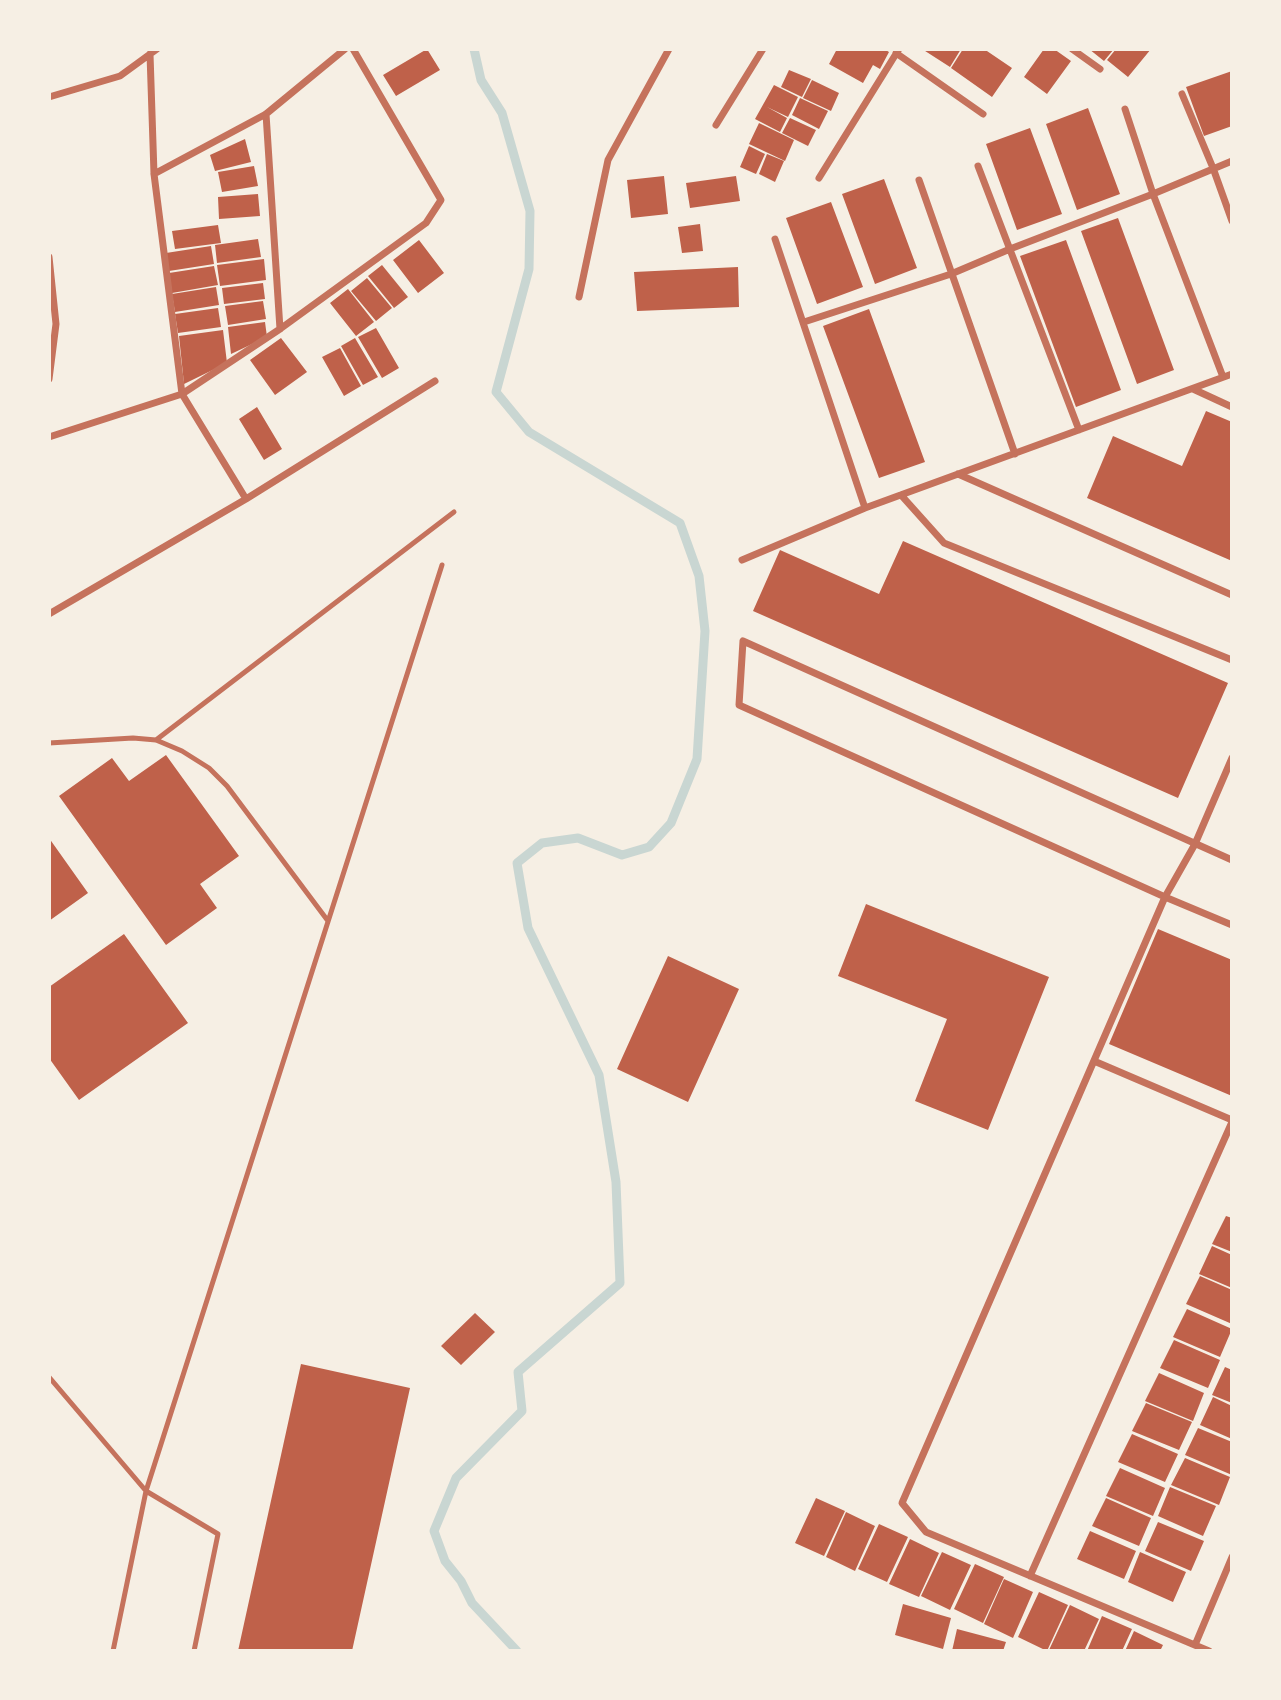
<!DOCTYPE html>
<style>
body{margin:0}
#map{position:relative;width:1281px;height:1700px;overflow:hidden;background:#f6efe4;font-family:Merriweather,serif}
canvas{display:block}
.frame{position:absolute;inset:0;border:51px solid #f6efe4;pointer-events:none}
</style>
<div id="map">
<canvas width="1281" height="1700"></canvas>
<div class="frame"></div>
</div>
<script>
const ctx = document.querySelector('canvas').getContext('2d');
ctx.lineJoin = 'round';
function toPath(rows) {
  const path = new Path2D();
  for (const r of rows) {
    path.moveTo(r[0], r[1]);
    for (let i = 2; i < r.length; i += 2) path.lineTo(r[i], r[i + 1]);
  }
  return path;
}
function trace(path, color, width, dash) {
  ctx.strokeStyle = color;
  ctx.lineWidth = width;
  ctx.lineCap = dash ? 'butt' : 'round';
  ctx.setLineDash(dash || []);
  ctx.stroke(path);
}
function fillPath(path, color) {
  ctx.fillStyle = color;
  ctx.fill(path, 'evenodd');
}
const stream = toPath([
 [474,49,481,80,502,113,530,211,529,269,496,392,529,432,680,523,699,576,705,631,697,759,671,823,649,847,622,855,578,838,542,843,517,863,528,928,599,1075,616,1182,620,1283,518,1372,522,1411,456,1478,434,1531,445,1561,461,1581,472,1603,517,1651]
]);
const building = toPath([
 [427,49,440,70,396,96,383,75],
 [837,49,884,49,889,52,880,69,873,65,863,83,829,64],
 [922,49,961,49,950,67],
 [963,49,984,49,1012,68,992,97,951,68],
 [1044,49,1054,49,1071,61,1047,94,1024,77],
 [1089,49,1114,49,1104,61],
 [1116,49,1151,49,1128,77,1107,60],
 [789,70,811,79,802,97,781,87],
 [1232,71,1232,126,1204,136,1186,87],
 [812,80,839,93,831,111,803,98],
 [774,85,798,97,788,117,767,107,787,118,780,132,755,119],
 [800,98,828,111,819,129,792,115],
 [1088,108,1120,194,1077,210,1046,124],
 [790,118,816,130,808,146,782,133],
 [759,123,794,140,785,161,749,144],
 [1030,128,1062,214,1017,230,986,144],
 [245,139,251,162,215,171,210,155],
 [749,146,765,154,756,174,740,167],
 [767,154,784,161,775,182,759,174],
 [254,166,258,186,222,192,218,172],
 [664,176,668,214,631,218,627,180],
 [736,176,740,201,690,208,686,183],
 [884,179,917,268,875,284,842,194],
 [258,194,260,216,219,219,218,197],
 [831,202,863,287,817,304,786,218],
 [1118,218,1174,370,1137,384,1081,231],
 [700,224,703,251,682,253,678,227],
 [218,225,221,243,175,249,172,231],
 [258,239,261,257,217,263,215,245],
 [419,240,444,273,418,293,393,260],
 [1066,240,1121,390,1076,407,1020,256],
 [211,246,214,264,169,271,166,253],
 [264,259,266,280,220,286,217,265],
 [382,265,408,297,394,308,368,276],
 [214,266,218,285,172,293,169,273],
 [738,267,739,307,637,311,634,272],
 [367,278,392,308,376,321,351,291],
 [263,283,265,299,224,304,222,288],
 [216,287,219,305,175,312,172,294],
 [348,289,374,322,356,336,330,303],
 [263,301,266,319,228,325,225,306],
 [218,308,221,327,178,333,175,314],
 [869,309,925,462,879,478,823,326],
 [265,322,267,337,231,354,228,327],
 [376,328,399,368,382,378,358,337],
 [223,330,227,363,184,384,179,336],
 [281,338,307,372,275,395,250,360],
 [355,338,378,377,363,385,341,346],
 [340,348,361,386,344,396,322,357],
 [257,407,282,449,264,460,239,419],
 [1206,411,1232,422,1232,561,1087,498,1113,436,1182,466],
 [903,541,1228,683,1178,798,753,611,780,550,879,594],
 [166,755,239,856,200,884,217,908,166,945,59,796,112,758,129,781],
 [49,838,88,893,49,921],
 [866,904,1049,977,988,1130,915,1101,947,1019,838,976],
 [1158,929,1232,960,1232,1096,1109,1044],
 [124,934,188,1023,79,1100,49,1058,49,987],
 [668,956,739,989,688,1102,617,1069],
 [1226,1216,1232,1218,1232,1252,1212,1244],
 [1212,1246,1232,1255,1232,1288,1199,1274],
 [1200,1276,1232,1290,1232,1324,1186,1304],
 [1187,1309,1232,1329,1220,1357,1173,1337],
 [475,1313,495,1332,461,1365,441,1346],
 [1174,1340,1220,1360,1208,1388,1160,1368],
 [301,1364,410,1388,352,1651,238,1651],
 [1225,1367,1232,1370,1232,1403,1212,1395],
 [1159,1373,1204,1393,1193,1421,1145,1401],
 [1213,1397,1232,1406,1232,1439,1200,1425],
 [1146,1403,1192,1422,1179,1450,1132,1431],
 [1198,1428,1232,1442,1232,1475,1185,1455],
 [1132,1434,1178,1454,1165,1482,1118,1462],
 [1185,1458,1230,1477,1219,1505,1171,1485],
 [1120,1468,1165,1488,1153,1516,1106,1496],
 [1170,1487,1216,1506,1203,1536,1158,1516],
 [816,1498,845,1511,824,1556,795,1543],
 [1106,1498,1151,1518,1139,1546,1092,1526],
 [846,1512,875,1526,855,1571,826,1557],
 [1158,1522,1204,1541,1191,1571,1145,1551],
 [879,1524,908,1537,887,1582,858,1569],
 [1090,1531,1136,1551,1124,1579,1077,1559],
 [910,1539,939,1553,919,1597,889,1584],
 [942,1552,971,1565,950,1610,921,1596],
 [1140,1552,1186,1572,1173,1602,1128,1582],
 [975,1564,1004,1577,983,1623,954,1609],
 [1004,1579,1033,1592,1013,1638,984,1624],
 [1039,1592,1068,1605,1047,1651,1018,1637],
 [903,1604,951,1618,943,1649,895,1635],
 [1070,1605,1099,1619,1084,1651,1051,1651,1049,1650],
 [1102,1616,1132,1629,1122,1651,1087,1651],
 [957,1629,1006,1642,1003,1651,952,1651],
 [1134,1631,1163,1645,1160,1651,1125,1651]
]);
const service = toPath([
 [156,740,454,512],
 [49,743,133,738,156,740,182,751,209,768,227,786,328,921],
 [49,1377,146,1491,218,1534,194,1651],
 [113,1651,146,1491,442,565]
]);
const minor = toPath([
 [1072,49,1100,69],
 [896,53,983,114],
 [150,54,154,174,182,394,246,499],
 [1182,94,1213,168,1232,221],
 [49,97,120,76,157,49],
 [1125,109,1153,194,1223,377],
 [266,114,280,329],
 [716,125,763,49],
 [978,166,1079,430],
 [154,174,266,114,345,49],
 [819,178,899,49],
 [919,180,1015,454],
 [775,239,865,508],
 [49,257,56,324,49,379],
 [579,297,608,160,669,49],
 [804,322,951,274,1010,249,1153,194,1232,161],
 [1193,389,1232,407],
 [49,437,182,394,280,329,426,223,441,200,353,49],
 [958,474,1232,595],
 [901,495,944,543,1232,660],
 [742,560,865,508,1232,374],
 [49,614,246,499,435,381],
 [1232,860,743,641,739,705,1165,897,1232,925],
 [1094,1061,1232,1120],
 [1030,1576,1232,1122],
 [1195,1645,1232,1557],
 [1209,1651,926,1532,902,1503,1165,897,1195,844,1232,758]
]);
trace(stream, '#c9d6d2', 9);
fillPath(building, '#bf614a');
trace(service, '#c5725c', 5);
trace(minor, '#c5725c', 7);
</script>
